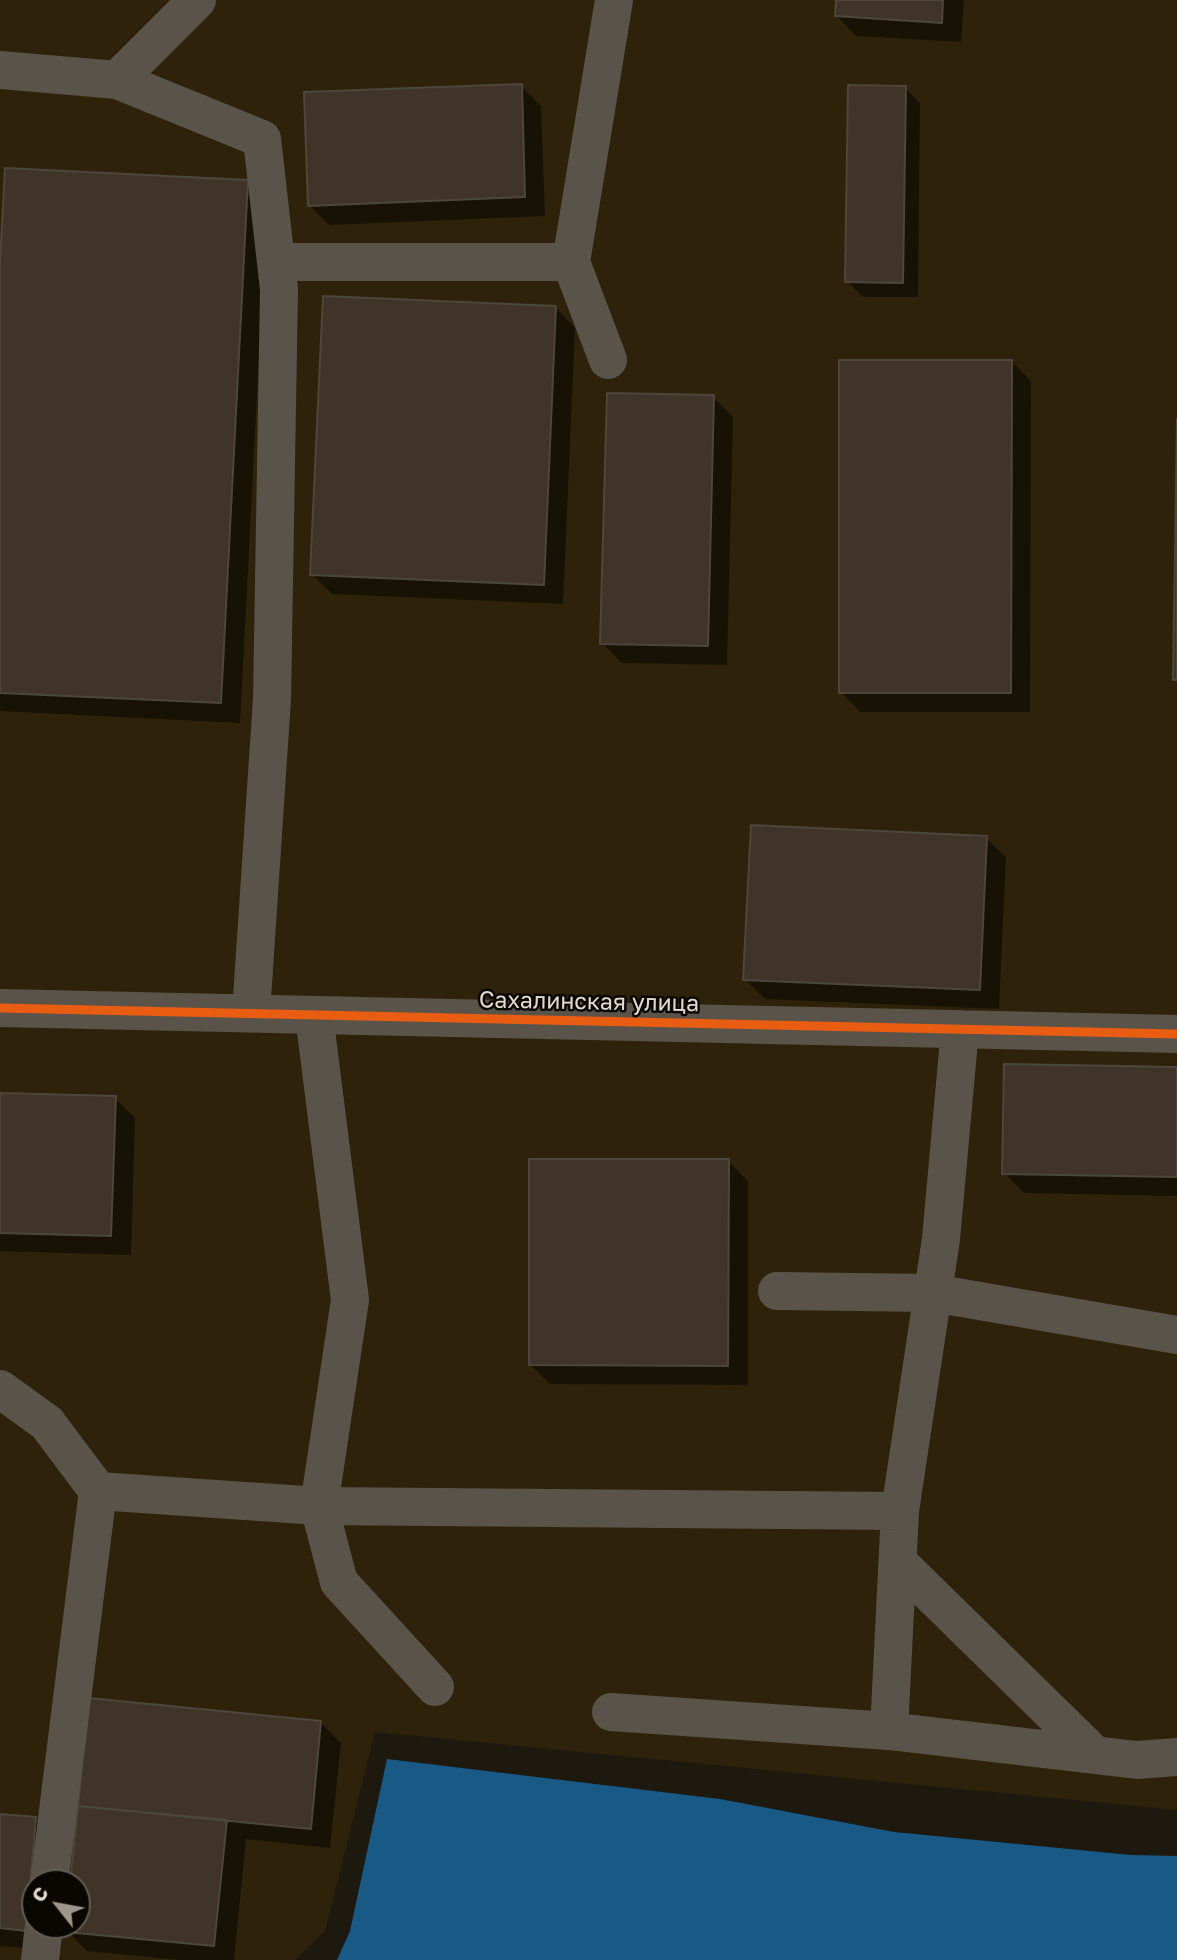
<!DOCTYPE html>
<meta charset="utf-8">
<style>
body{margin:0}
#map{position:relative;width:1177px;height:1960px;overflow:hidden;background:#1e190e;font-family:"Golos Text",sans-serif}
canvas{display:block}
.north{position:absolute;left:21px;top:1869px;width:70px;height:70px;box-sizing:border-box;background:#0a0702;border:2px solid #605c54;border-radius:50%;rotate:301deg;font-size:19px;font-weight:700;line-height:28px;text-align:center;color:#e1dbcf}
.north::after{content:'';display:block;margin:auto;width:24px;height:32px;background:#9d978b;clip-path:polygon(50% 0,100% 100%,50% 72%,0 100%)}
</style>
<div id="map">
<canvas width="1177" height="1960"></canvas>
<div class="north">С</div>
</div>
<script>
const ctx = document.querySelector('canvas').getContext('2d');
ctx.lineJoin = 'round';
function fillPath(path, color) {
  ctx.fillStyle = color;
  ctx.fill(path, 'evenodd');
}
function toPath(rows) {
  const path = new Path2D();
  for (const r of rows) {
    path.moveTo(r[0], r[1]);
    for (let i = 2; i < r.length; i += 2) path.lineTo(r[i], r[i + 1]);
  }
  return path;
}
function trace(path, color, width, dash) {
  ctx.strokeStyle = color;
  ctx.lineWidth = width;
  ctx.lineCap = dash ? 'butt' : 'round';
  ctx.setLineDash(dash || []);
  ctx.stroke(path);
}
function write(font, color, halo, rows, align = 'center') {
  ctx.font = font + ' "Golos Text",sans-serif';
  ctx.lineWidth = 5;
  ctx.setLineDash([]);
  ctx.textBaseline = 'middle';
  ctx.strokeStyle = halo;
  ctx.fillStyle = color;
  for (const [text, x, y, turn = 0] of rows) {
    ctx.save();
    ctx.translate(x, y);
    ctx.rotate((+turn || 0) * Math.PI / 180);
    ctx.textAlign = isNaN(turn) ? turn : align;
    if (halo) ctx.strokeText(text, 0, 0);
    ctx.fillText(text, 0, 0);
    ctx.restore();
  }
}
const built = toPath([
 [0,0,1177,0,1177,1810,375,1732,325,1931,295,1960,0,1960],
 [35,1883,77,1883,77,1925,35,1925]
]);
const water = toPath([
 [387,1759,720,1799,894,1832,1131,1855,1177,1856,1177,1960,337,1960,350,1931]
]);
const shadow = toPath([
 [838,0,964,0,961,42,856,36,837,16],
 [521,86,541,106,545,216,329,225,309,205],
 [905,88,920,103,918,297,863,297,847,281],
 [248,182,267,201,240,723,0,711,0,296],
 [556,308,575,328,563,604,332,594,312,574],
 [1011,361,1031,381,1030,712,860,712,841,692],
 [713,397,733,417,727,665,622,663,602,643],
 [986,838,1006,857,999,1009,765,999,745,979],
 [1177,1069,1177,1196,1024,1193,1004,1173],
 [0,1094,115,1098,135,1118,131,1255,0,1251],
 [728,1161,748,1181,748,1385,550,1384,530,1364],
 [321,1723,341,1743,330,1848,246,1839,234,1960,179,1960,87,1951,67,1931,68,1925,77,1925,77,1883,72,1883],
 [0,1816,35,1819,55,1839,35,1883,35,1925,45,1950,0,1946]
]);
const building = toPath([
 [836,0,943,0,942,23,835,16,836,0],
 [522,84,525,197,308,206,304,92,522,84],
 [848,85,906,86,903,283,845,282,848,85],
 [5,168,248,180,221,703,0,693,0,262,5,168],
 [323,296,556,306,544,585,310,575,323,296],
 [839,360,1012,360,1011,693,839,693,839,360],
 [607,393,714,395,708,646,600,644,607,393],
 [1177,419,1177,680,1173,680,1177,419],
 [751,825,987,836,980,990,743,980,751,825],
 [1004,1064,1177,1067,1177,1177,1002,1174,1004,1064],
 [0,1093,116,1096,111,1236,0,1233,0,1093],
 [529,1159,729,1159,728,1366,529,1365,529,1159],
 [89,1698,321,1721,311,1829,78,1806,89,1698],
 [78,1806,227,1820,214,1946,66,1932,66,1925,77,1925,77,1883,70,1883,78,1806],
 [0,1814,36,1817,26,1931,0,1928,0,1814]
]);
const minor = toPath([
 [0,70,117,80,262,139,279,289,272,699,251,1013],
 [117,80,197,0],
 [276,262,571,262],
 [608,360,571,262,614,0],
 [0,1008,1177,1034],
 [314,1015,350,1300,319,1506,339,1582,435,1687],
 [777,1291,933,1293,1177,1335],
 [0,1389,47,1423,98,1491,49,1883],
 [98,1491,319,1506,900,1511],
 [898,1562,1095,1755],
 [611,1712,889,1731,1137,1760,1177,1757],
 [889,1731,900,1511,941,1239,960,1029],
 [40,1960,44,1925]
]);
const cycleway = toPath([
 [0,1008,1177,1034]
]);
const streetNames = [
 ["Сахалинская улица",589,1002,1]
];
fillPath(built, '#2e230a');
fillPath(water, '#185986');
fillPath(shadow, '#0007');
fillPath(building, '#403428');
trace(building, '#4c463d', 2);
trace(minor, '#5a534a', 38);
trace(cycleway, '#e95d12', 9);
write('23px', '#e1dbcf', '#0a0702', streetNames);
</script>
